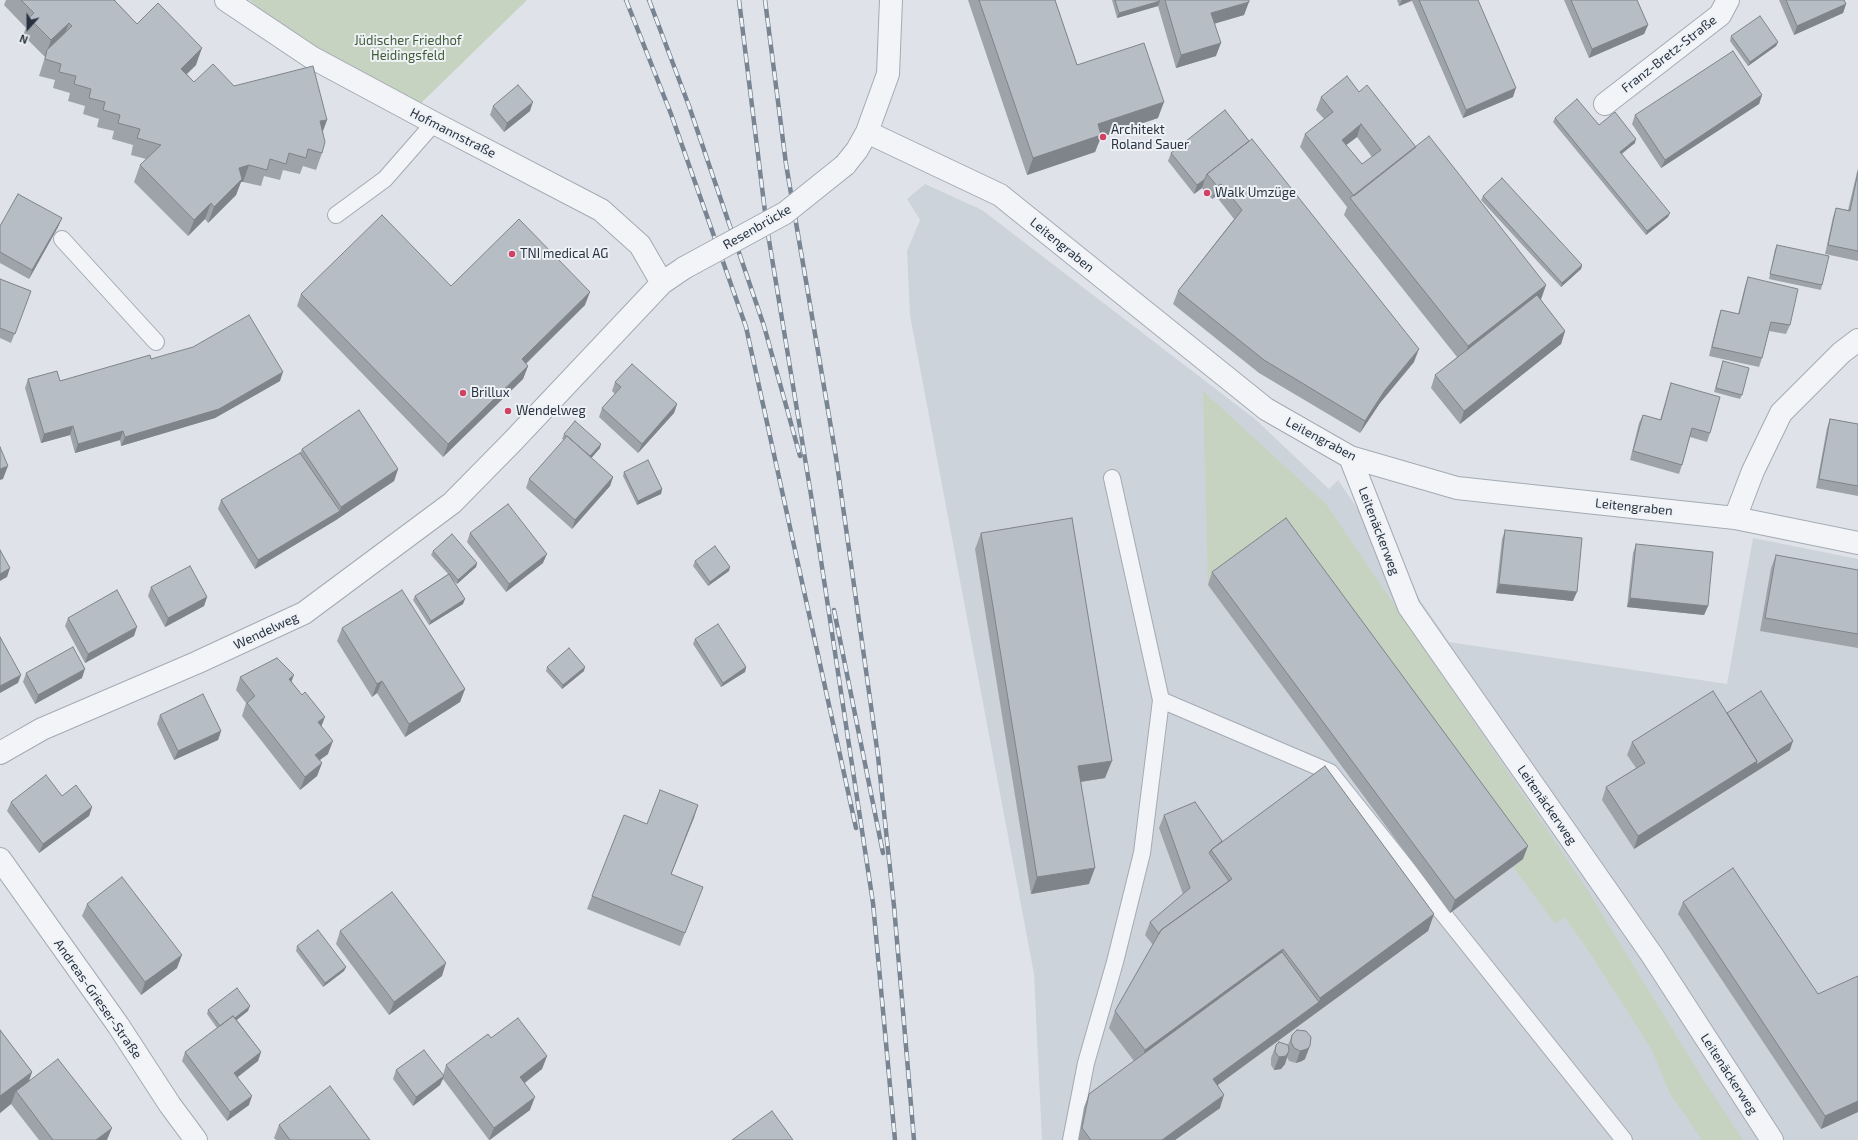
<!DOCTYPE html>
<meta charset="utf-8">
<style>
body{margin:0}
#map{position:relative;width:1858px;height:1140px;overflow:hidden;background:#dfe3e9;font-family:"Exo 2",sans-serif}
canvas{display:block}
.north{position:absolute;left:8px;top:8px;width:40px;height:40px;-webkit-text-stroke:3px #eef2f6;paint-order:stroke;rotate:201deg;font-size:11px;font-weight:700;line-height:16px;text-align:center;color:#283240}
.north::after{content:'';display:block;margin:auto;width:14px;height:18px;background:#283240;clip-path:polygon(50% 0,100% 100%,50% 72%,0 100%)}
</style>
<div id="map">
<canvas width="1858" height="1140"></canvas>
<div class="north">N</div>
</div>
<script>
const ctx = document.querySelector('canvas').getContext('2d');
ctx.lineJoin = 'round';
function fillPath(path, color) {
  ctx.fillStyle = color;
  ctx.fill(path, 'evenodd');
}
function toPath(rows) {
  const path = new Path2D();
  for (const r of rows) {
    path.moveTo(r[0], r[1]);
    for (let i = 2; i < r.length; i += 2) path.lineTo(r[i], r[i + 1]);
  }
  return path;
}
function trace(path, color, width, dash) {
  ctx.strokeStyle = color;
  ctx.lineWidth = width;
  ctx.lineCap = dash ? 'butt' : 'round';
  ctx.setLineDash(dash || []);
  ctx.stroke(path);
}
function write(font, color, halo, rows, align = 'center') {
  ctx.font = font + ' "Exo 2",sans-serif';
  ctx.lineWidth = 4;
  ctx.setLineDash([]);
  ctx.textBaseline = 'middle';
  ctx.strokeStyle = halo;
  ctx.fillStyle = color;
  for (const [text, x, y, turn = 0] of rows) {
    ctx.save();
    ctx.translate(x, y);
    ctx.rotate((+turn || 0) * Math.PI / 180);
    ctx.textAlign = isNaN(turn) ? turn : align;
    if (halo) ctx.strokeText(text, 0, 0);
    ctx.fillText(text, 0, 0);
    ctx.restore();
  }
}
const built = toPath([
 [925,184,982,210,1255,419,1329,489,1338,480,1449,642,1727,684,1753,538,1858,559,1858,1140,1042,1140,1034,974,910,315,907,251,920,220,907,199]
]);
const green = toPath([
 [249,0,527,0,416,108,313,51],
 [1203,391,1326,504,1585,886,1696,1068,1743,1140,1702,1140,1669,1092,1652,1050,1584,944,1564,917,1555,924,1513,867,1523,859,1208,585]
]);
const lane = toPath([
 [336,215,385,179,434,123],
 [62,239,156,342],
 [1161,700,1330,772,1624,1140],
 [1071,1140,1086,1063,1115,962,1142,853,1161,700,1112,478]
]);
const street = toPath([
 [226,0,311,57,434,123,601,210,640,245,662,283],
 [1605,104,1720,15,1728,0],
 [867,132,1000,195,1266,409,1350,457,1457,488,1735,518,1858,543],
 [845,165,857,150,867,132,888,74,891,0],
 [1350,457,1409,607,1652,955,1772,1140],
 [1735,518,1753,471,1781,413,1841,353,1858,340],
 [0,753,42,729,196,663,304,613,452,503,513,441,662,283,684,268],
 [0,859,118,1025,170,1105,196,1140]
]);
const rail = toPath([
 [626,0,671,114,746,327,856,828],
 [649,0,689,106,764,326,800,456],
 [739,0,767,228,812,501,873,903,895,1140],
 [765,0,786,164,836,457,878,756,894,906,914,1140],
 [834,610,883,853]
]);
const streetBridge = toPath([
 [684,268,785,213,845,165]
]);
const wall = toPath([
 [6,0,116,0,115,1,137,24,196,65,187,74,194,82,234,86,327,120,323,131,322,153,316,170,303,166,300,174,283,170,280,180,264,176,261,186,243,182,241,182,236,195,208,223,205,219,188,236,134,182,140,165,146,159,131,155,133,145,112,139,114,131,97,127,99,119,83,114,85,106,68,101,70,93,53,88,55,80,39,76,45,57,23,35,26,28,4,5],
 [968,0,1055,0,1077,65,1158,118,1101,137,1095,152,1027,175],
 [1112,0,1249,0,1244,15,1215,23,1216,56,1176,68,1158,6,1117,18],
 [1397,0,1478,0,1513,97,1463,118,1412,1,1399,6],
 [1564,0,1637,0,1648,25,1644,34,1589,58],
 [1779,0,1844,0,1846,4,1843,13,1794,35],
 [1731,36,1778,42,1776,46,1748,66,1730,41],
 [1762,95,1759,104,1661,168,1632,124,1635,115],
 [1321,97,1416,147,1546,285,1541,300,1565,331,1561,344,1460,424,1431,388,1435,375,1457,357,1344,215,1347,207,1300,147,1305,134,1324,119,1316,110],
 [1357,137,1372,157,1362,164,1346,145],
 [493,106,530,111,504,132,490,115],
 [1225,110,1414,362,1380,403,1360,433,1259,373,1173,304,1178,291,1234,219,1216,196,1212,199,1202,188,1194,194,1168,161,1171,153],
 [1555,118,1599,125,1635,143,1622,154,1668,217,1646,235,1553,122],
 [1858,168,1858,261,1825,254,1833,217,1836,208,1848,210],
 [1483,196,1582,265,1581,269,1561,287,1481,200],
 [62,218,58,227,29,279,0,263,0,226],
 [1777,245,1822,285,1821,290,1769,279,1775,249],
 [1748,277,1790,325,1786,334,1769,331,1762,358,1759,367,1709,356,1718,319,1721,310,1738,314,1745,286],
 [0,279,31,291,11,343,0,338],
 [451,286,585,305,526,364,528,366,523,379,443,457,297,306,301,294],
 [151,359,280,381,215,418,121,446,120,440,75,453,70,435,41,443,25,388,28,379,60,381],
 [1723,361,1742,395,1740,399,1714,392],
 [615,382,677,404,674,413,638,453,599,417,602,408,615,394,612,391],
 [1671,383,1710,433,1707,442,1690,437,1682,465,1679,474,1630,460,1639,423,1643,415,1660,420,1668,392],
 [1830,419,1858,424,1858,496,1816,488,1827,428],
 [564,434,600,448,591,458,613,477,610,486,572,529,526,488,529,479,564,440,562,439],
 [302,449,398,469,394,481,336,520,255,569,218,509,221,500,300,453],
 [624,472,662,489,661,494,637,505,623,476],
 [1505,530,1573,601,1496,593,1502,539],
 [470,533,543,563,506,592,467,542],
 [981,533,1105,778,1081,782,1089,884,1031,894,975,549],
 [1636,544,1708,606,1704,615,1627,607,1633,553],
 [433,551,477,563,476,567,457,584,450,577,463,604,429,625,413,600,415,596,448,574,431,555],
 [1776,555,1858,570,1858,648,1760,631,1771,568],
 [695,561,729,571,708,586,693,566],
 [1212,572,1523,859,1450,913,1208,585],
 [151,587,207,597,204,606,165,627,148,596],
 [68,618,134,636,85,663,65,626],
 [342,628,465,689,460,702,405,737,377,693,372,697,337,641],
 [695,639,746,667,745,672,721,687,693,644],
 [547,667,584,671,562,689,546,671],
 [26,673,82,678,35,704,23,682],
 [240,677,292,682,321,726,328,754,320,760,322,763,317,776,300,790,242,716,246,703,236,690],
 [1727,713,1790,750,1634,849,1602,800,1606,787,1636,768,1627,755,1632,742],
 [160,715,221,731,218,740,174,760,157,724],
 [62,796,92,807,89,816,39,853,7,811,11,802],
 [698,805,671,875,703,887,680,946,587,909,592,896,647,824],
 [1164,815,1222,841,1434,914,1428,931,1218,1085,1220,1108,1175,1140,1078,1140,1084,1107,1089,1094,1134,1061,1109,1028,1115,1011,1153,945,1145,935,1150,922,1183,894,1159,828],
 [1683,902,1858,1112,1821,1129,1678,914],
 [87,904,177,968,141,995,82,916],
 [340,931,442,976,389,1015,336,944],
 [297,946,346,967,344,971,323,987,296,951],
 [208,1010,248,1011,237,1020,261,1052,258,1061,238,1077,249,1105,227,1121,182,1061,185,1052,217,1028,207,1014],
 [0,1030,32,1072,29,1081,107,1140,39,1140,11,1104,0,1113],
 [1292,1035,1305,1059,1302,1061,1296,1063,1289,1061,1287,1057,1285,1064,1281,1069,1274,1070,1271,1065,1271,1058,1276,1045,1288,1045],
 [547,1056,542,1069,525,1083,530,1110,490,1140,489,1140,443,1079,440,1085,413,1106,393,1079,396,1070,443,1075,446,1065],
 [279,1125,370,1140,276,1140,274,1138]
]);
const shadedWall = toPath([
 [1402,0,1412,0,1399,6],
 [1160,1,1158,6,1117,18,1119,13],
 [1249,2,1244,15,1207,26,1211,13],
 [1846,4,1843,13,1794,35,1797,26],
 [69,23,63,39,47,50,45,57,51,40],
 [1648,25,1644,34,1589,58,1592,49],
 [1778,42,1776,46,1748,66,1750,62],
 [1221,43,1216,56,1176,68,1181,55],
 [202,48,196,65,175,85,181,69],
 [1516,88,1513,97,1463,118,1466,110],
 [1762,95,1759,104,1661,168,1665,160],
 [533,102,530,111,504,132,507,123],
 [1164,102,1158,118,1101,137,1095,152,1027,175,1033,158,1098,124],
 [327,120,321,136,320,121],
 [1361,124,1357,137,1337,152,1342,140],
 [1636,139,1635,143,1618,156,1620,152],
 [249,165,243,182,241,182,236,195,208,223,214,207,239,168],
 [1205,179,1202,188,1194,194,1197,185],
 [1221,184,1216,196,1212,199,1217,186],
 [211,203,205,219,188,236,194,220],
 [1670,213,1668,217,1646,235,1647,231],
 [62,218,58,227,29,279,32,270],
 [1582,265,1581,269,1561,287,1562,283],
 [1546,285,1540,301,1462,363,1468,346],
 [590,292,585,305,517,372,522,359],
 [1565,331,1561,344,1460,424,1464,411],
 [1419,349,1414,362,1380,403,1360,433,1365,421,1385,390],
 [528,366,523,379,443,457,448,444],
 [283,372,280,381,215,418,121,446,125,437],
 [677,404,674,413,638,453,642,444],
 [73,426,70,435,41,443,44,434],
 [123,431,120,440,75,453,78,444],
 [601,444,600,448,588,462,589,457],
 [8,466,3,479,0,480,0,469],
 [398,469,394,481,336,520,255,569,258,560,340,511,341,507],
 [613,477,610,486,572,529,575,520],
 [662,489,661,494,637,505,638,501],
 [547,554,543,563,506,592,509,584],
 [477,563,476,567,457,584,458,580],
 [730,567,729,571,708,586,710,582],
 [10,568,7,577,0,581,0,574],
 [1499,584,1577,592,1573,601,1496,593],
 [207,597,204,606,165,627,168,618],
 [1630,598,1708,606,1704,615,1627,607],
 [465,599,463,604,429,625,431,621],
 [137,627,134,636,85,663,88,654],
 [585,667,584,671,562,689,563,685],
 [746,667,745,672,721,687,723,683],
 [85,669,82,678,35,704,38,695],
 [21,675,18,683,0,693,0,686],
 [294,675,289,688,289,679],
 [382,681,377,693,372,697,377,684],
 [465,689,460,702,405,737,409,724],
 [325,717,320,730,318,722],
 [221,731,218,740,174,760,178,751],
 [333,741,328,754,310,767,315,755],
 [1793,741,1790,750,1634,849,1638,836,1757,761],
 [1112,761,1105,778,1072,783,1078,766],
 [322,763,317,776,300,790,305,777],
 [698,805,694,818,666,887,671,874],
 [92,807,89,816,39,853,43,844],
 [1528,846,1523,859,1450,913,1455,900],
 [1095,868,1089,884,1031,894,1037,877],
 [1434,914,1428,931,1208,1092,1213,1079,1319,1002,1320,998],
 [1283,949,1277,965,1139,1066,1145,1050],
 [182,955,177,968,141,995,145,982],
 [446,963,442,976,389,1015,394,1002],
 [346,967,344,971,323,987,325,983],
 [250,1006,248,1011,220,1032,222,1028],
 [1310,1046,1305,1059,1302,1061,1296,1063,1300,1051],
 [1289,1051,1285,1064,1281,1069,1274,1070,1279,1057],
 [261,1052,258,1061,231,1082,234,1073],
 [547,1056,542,1069,515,1090,520,1077],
 [32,1072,24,1094,16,1091,11,1104,0,1113,0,1096],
 [444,1076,440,1085,413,1106,416,1097],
 [1224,1095,1220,1108,1175,1140,1162,1140],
 [252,1096,249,1105,227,1121,230,1112],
 [535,1097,530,1110,489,1140,494,1128],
 [1858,1101,1858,1112,1821,1129,1825,1116],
 [112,1128,107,1140,96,1140]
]);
const building = toPath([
 [21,0,114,0,137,24,158,3,202,48,181,69,194,82,213,64,234,86,313,66,327,120,320,121,325,142,322,153,308,149,306,158,289,153,286,164,270,159,267,170,249,165,239,168,242,179,214,207,211,203,194,220,140,165,161,145,137,138,140,129,118,123,120,115,103,110,105,102,89,98,91,89,74,84,76,76,59,72,61,64,45,59,47,50,72,26,69,23,51,40,29,18,34,13,21,0],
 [979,0,1055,0,1077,65,1144,43,1164,102,1098,124,1101,135,1033,158,979,0],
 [1115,0,1159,0,1160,1,1119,13,1115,0],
 [1165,0,1249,0,1249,2,1211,13,1221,43,1181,55,1165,0],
 [1419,0,1478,0,1516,88,1466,110,1419,0],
 [1571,0,1637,0,1648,25,1592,49,1571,0],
 [1786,0,1844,0,1846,4,1797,26,1786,0],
 [1760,16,1778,42,1750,62,1731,36,1760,16],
 [1733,51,1762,95,1665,160,1635,115,1733,51],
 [1347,76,1359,92,1367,85,1416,147,1354,196,1305,134,1333,112,1321,97,1347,76],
 [1361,124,1381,150,1362,164,1342,140,1361,124],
 [518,85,533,102,507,123,493,106,518,85],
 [1577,99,1599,125,1615,112,1636,139,1620,152,1670,213,1647,231,1555,118,1577,99],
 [1225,110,1249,141,1207,174,1205,179,1197,185,1171,153,1225,110],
 [1429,136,1546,285,1468,346,1350,198,1429,136],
 [1252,139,1419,349,1385,390,1365,421,1264,360,1178,291,1242,210,1221,184,1217,186,1207,174,1252,139],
 [1858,172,1858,251,1828,245,1836,208,1850,211,1858,172],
 [1502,178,1582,265,1562,283,1483,196,1502,178],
 [18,194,62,218,32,270,0,252,0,226,18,194],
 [382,215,451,286,519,219,590,292,522,359,528,366,448,444,301,294,382,215],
 [1777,245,1829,256,1822,285,1770,274,1777,245],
 [1748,277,1798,289,1790,325,1771,322,1762,358,1712,347,1721,310,1739,314,1748,277],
 [0,279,31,291,15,334,0,328,0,279],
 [1537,295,1565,331,1464,411,1435,375,1537,295],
 [249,315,283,372,219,409,125,437,123,431,78,444,73,426,44,434,28,379,57,371,60,381,150,355,151,359,193,347,249,315],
 [1723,361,1749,368,1742,395,1716,388,1723,361],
 [632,364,677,404,642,444,602,408,621,387,615,382,632,364],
 [1671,383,1720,397,1710,433,1692,428,1682,465,1633,451,1643,415,1661,420,1671,383],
 [359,410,398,469,341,507,302,449,359,410],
 [1830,419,1858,424,1858,486,1819,479,1830,419],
 [575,421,601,444,590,456,567,436,567,437,564,434,575,421],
 [567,436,613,477,575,520,529,479,567,436],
 [0,447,8,466,0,469,0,447],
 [300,453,340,511,258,560,221,500,300,453],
 [648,460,662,489,638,501,624,472,648,460],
 [508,504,547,554,509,584,470,533,508,504],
 [1072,518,1112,761,1078,766,1095,868,1037,877,981,533,1072,518],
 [1286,518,1528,846,1455,900,1212,572,1286,518],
 [1505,530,1582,538,1577,592,1499,584,1505,530],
 [452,534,477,563,458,580,433,551,452,534],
 [1636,544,1713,552,1708,606,1630,598,1636,544],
 [715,546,730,567,710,582,695,561,715,546],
 [0,550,10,568,0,574,0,550],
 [1776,555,1858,570,1858,634,1765,618,1776,555],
 [190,566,207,597,168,618,151,587,190,566],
 [449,574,465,599,431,621,415,596,449,574],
 [117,590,137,627,88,654,68,618,117,590],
 [402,590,465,689,409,724,382,681,377,684,342,628,402,590],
 [718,624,746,667,723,683,695,639,718,624],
 [0,637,21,675,0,686,0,637],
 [73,647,85,669,38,695,26,673,73,647],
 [569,648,585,667,563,685,547,667,569,648],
 [277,658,294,675,289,679,302,695,305,692,325,717,318,722,333,741,315,755,322,763,305,777,247,703,255,696,240,677,277,658],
 [1713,691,1757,761,1638,836,1606,787,1645,763,1632,742,1713,691],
 [1761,691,1793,741,1756,765,1757,761,1727,713,1761,691],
 [203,694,221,731,178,751,160,715,203,694],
 [1325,766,1434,914,1320,998,1283,949,1145,1050,1115,1011,1161,930,1232,879,1211,850,1325,766],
 [46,775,62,796,76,785,92,807,43,844,11,802,46,775],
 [660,790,698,805,671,874,703,887,685,933,592,896,624,815,647,824,660,790],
 [1195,802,1222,841,1211,850,1209,853,1229,881,1161,930,1159,934,1150,922,1190,888,1164,815,1195,802],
 [1733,868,1818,994,1858,976,1858,1101,1825,1116,1683,902,1733,868],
 [122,877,182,955,145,982,87,904,122,877],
 [392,892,446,963,394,1002,340,931,392,892],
 [318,930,346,967,325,983,297,946,318,930],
 [1282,952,1319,1002,1213,1079,1224,1095,1162,1140,1091,1140,1082,1128,1089,1094,1282,952],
 [237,988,250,1006,235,1018,233,1016,220,1026,208,1010,237,988],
 [233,1016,261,1052,234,1073,252,1096,230,1112,185,1052,233,1016],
 [518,1018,547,1056,520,1077,535,1097,494,1128,446,1065,488,1034,491,1038,518,1018],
 [0,1030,32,1072,0,1096,0,1030],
 [1297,1030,1306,1031,1311,1037,1310,1046,1307,1049,1300,1051,1294,1048,1291,1042,1292,1035,1297,1030],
 [1279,1042,1288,1045,1289,1051,1286,1056,1279,1057,1275,1052,1276,1045,1279,1042],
 [424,1050,444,1076,416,1097,396,1070,424,1050],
 [58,1059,112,1128,96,1140,53,1140,16,1091,58,1059],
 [330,1086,370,1140,290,1140,279,1125,330,1086],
 [772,1111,793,1140,732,1140,772,1111]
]);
const markers = [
 [1103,137,4,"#d04162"],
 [1207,193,4,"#d04162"],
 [512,254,4,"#d04162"],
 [463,393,4,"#d04162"],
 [508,411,4,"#d04162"]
];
const parkNames = [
 ["Jüdischer Friedhof",408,41],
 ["Heidingsfeld",408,56]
];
const streetNames = [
 ["Franz-Bretz-Straße",1669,54,-38],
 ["Hofmannstraße",453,133,27],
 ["Resenbrücke",757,227,-30],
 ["Leitengraben",1062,245,39],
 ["Leitengraben",1321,439,28],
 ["Leitengraben",1634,507,6],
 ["Leitenäckerweg",1379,531,69],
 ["Wendelweg",266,631,-25],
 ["Leitenäckerweg",1547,805,55],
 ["Andreas-Grieser-Straße",98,999,55],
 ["Leitenäckerweg",1729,1074,57]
];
const poiNames = [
 ["Architekt",1111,130],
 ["Roland Sauer",1111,145],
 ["Walk Umzüge",1215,193],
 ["TNI medical AG",520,254],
 ["Brillux",471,393],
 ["Wendelweg",516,411]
];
fillPath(built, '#cdd3db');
fillPath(green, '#c6d3c0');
trace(lane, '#a4aab3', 18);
trace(street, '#a4aab3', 24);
trace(lane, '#f2f4f7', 16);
trace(street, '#f2f4f7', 22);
trace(rail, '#788492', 4.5);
trace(rail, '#eef2f6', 3, [9]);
trace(streetBridge, '#a4aab3', 24, []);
trace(streetBridge, '#f2f4f7', 22);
fillPath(wall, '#9da3a9');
fillPath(shadedWall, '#7f848a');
fillPath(building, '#b6bdc5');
trace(building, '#7f848a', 1);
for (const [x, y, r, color] of markers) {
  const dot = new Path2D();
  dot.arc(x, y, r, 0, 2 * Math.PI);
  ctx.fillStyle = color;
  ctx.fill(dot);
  trace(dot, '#eef2f6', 1.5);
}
write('13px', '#3f5c35', '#eef2f6', parkNames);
write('13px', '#283240', '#eef2f6', streetNames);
write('13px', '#283240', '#eef2f6', poiNames, 'left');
</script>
